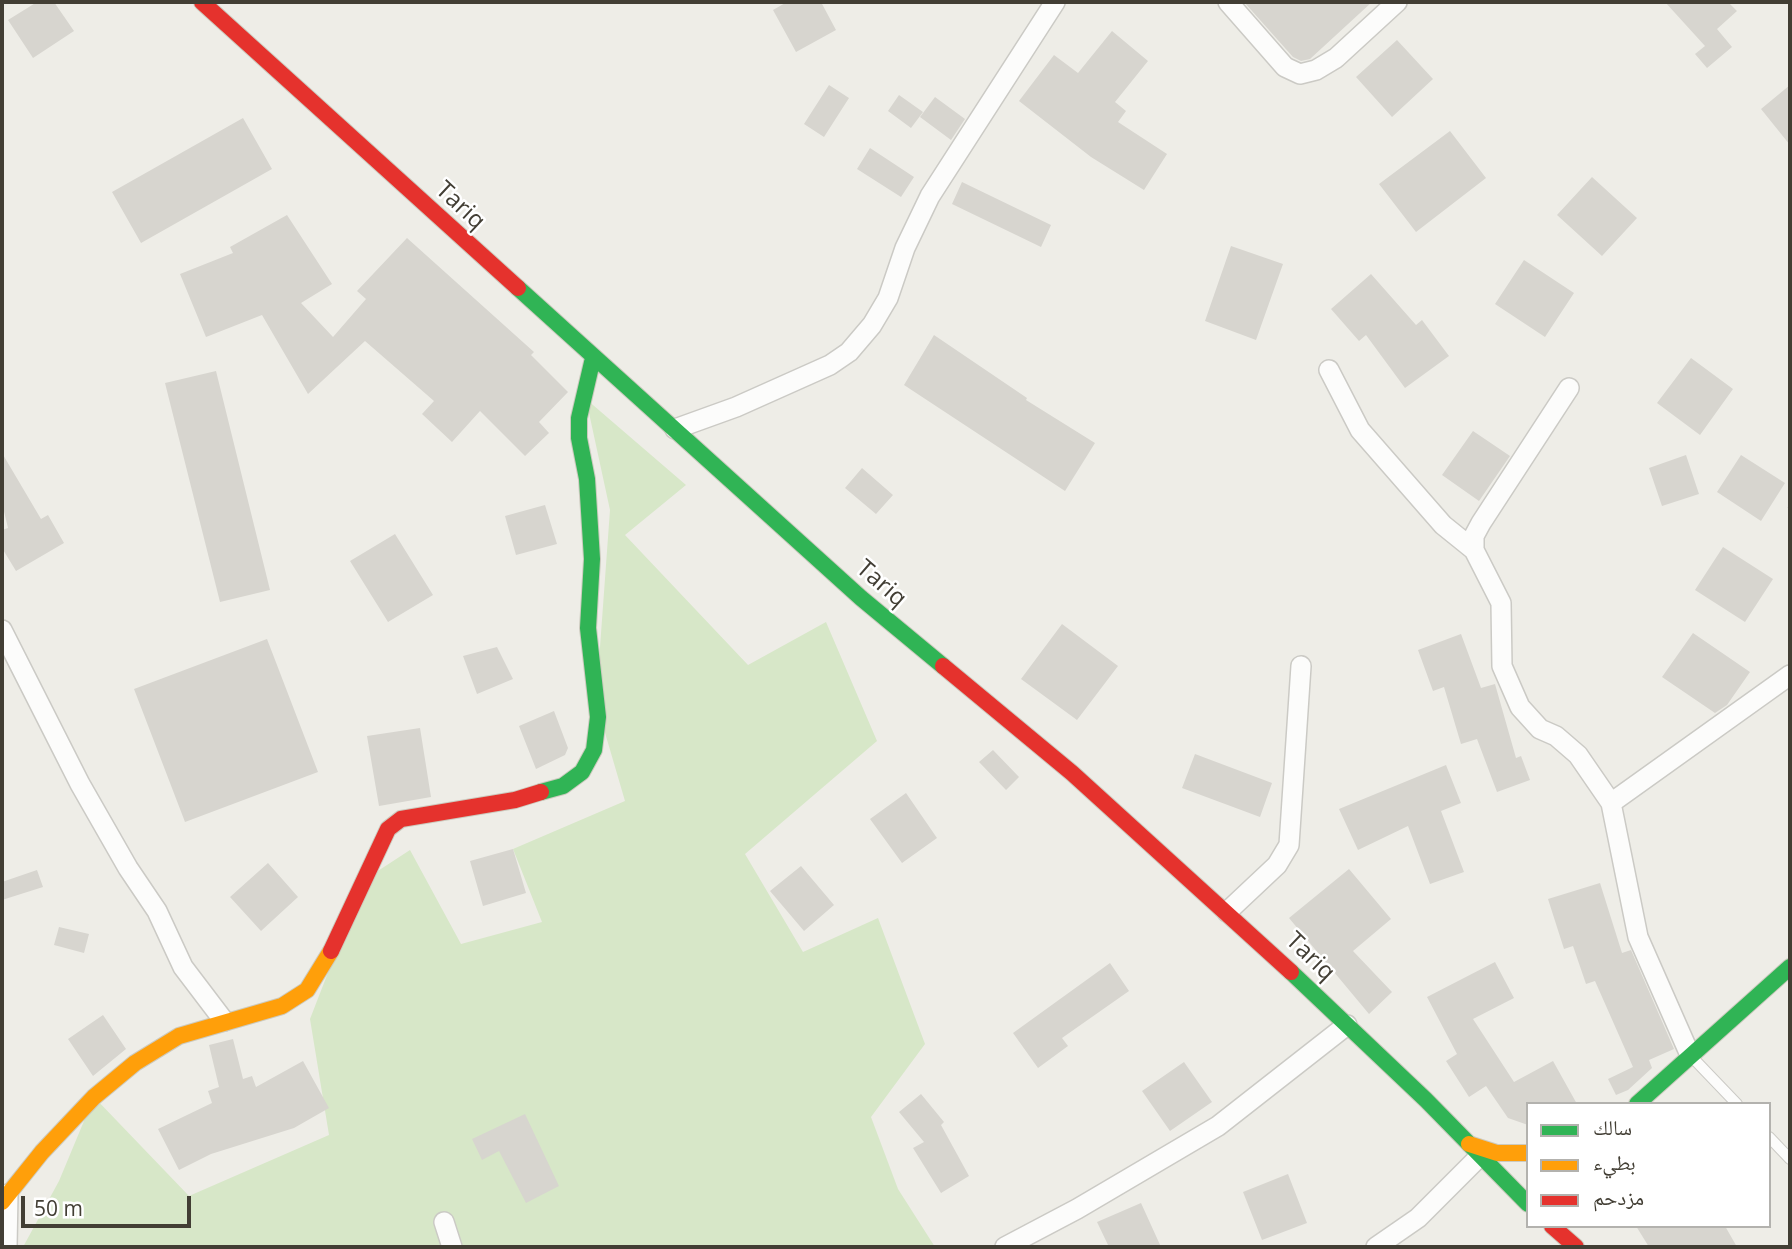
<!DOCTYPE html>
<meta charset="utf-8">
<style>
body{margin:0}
#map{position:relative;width:1792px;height:1249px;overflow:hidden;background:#eeede7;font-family:"Open Sans","Noto Naskh Arabic",sans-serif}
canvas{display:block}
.frame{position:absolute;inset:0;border:4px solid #423e34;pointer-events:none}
.legend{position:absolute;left:1526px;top:1102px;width:245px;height:126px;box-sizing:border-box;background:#fff;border:2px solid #b3b2ae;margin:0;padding:9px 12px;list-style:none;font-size:21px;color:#423e34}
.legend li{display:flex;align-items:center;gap:14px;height:35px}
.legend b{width:35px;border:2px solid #b3b2ae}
.scale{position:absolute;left:21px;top:1196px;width:170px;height:32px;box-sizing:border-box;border:4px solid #423e34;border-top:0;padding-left:9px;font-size:21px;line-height:24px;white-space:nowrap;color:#423e34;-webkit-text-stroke:5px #fff;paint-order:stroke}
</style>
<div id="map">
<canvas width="1792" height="1249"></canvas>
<div class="frame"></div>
<ul class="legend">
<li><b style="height:9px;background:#30b455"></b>سالك</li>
<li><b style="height:9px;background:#ff9f0a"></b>بطيء</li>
<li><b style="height:9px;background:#e5322d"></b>مزدحم</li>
</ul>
<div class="scale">50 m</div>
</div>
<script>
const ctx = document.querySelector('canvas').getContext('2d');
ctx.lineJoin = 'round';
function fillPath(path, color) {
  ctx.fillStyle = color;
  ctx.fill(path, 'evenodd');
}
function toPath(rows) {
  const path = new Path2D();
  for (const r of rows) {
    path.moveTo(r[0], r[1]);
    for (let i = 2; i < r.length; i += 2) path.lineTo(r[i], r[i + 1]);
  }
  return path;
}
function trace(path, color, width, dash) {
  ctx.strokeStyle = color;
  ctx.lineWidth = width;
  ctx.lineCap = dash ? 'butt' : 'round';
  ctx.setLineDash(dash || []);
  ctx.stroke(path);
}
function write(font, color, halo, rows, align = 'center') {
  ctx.font = font + ' "Open Sans",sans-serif';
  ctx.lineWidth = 5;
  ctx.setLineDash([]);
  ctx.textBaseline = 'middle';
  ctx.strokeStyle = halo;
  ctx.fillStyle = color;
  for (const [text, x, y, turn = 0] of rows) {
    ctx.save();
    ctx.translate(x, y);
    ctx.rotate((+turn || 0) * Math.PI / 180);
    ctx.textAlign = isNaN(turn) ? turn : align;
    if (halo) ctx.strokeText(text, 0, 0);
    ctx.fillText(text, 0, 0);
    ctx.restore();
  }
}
const green = toPath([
 [586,399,686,485,625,535,748,665,826,622,877,741,745,854,803,952,878,918,925,1044,871,1117,898,1189,935,1247,23,1247,59,1181,94,1097,189,1196,329,1135,310,1019,364,880,410,850,461,944,542,922,513,849,625,801,596,702,610,510]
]);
const building = toPath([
 [37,2,54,2,74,31,33,58,8,20],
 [787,2,821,2,836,30,796,52,773,10],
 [1244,2,1372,2,1310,59,1301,61,1293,57],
 [1665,2,1728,2,1737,11,1717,29,1732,47,1707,68,1695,54,1705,46],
 [1112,31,1148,61,1115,102,1126,111,1118,122,1167,154,1144,190,1091,157,1019,101,1054,55,1078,73],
 [1397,40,1433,79,1392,117,1356,77],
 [829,85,849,98,824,137,804,124],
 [1790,85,1790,145,1761,109],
 [899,95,923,112,911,128,888,111],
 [935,97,965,119,951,140,920,117],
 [243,118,272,169,141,243,112,192],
 [1450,131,1486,178,1416,232,1379,184],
 [870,148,914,177,901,197,857,169],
 [1592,177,1637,218,1602,256,1557,215],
 [962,182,1051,225,1041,247,952,204],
 [287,215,332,284,301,303,333,337,366,299,357,291,407,238,534,352,531,355,568,392,539,422,549,433,525,456,480,411,452,442,422,414,434,401,365,341,308,394,262,315,206,337,180,274,233,253,230,247],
 [1231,246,1283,264,1256,340,1205,321],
 [1524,260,1574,293,1545,337,1495,304],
 [1371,274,1416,325,1422,320,1449,356,1405,388,1366,335,1359,341,1331,309],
 [934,335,1027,398,1026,400,1095,443,1065,491,904,385],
 [1691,358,1733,389,1700,435,1657,403],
 [216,371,270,590,220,602,165,383],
 [1473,431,1510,456,1479,501,1442,475],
 [2,453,41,519,48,515,64,543,16,571,2,548,2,530,8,528,2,503],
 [1686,455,1699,494,1662,506,1649,468],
 [1741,455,1785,483,1761,521,1717,492],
 [862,468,893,495,876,514,845,488],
 [545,505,557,544,516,555,505,516],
 [395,534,433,595,388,622,350,561],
 [1723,547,1773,579,1745,622,1695,590],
 [1062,624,1118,666,1077,720,1021,679],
 [1693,633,1750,672,1727,705,1715,713,1662,677],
 [1461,634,1481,688,1495,684,1516,758,1521,756,1530,780,1497,792,1477,739,1461,744,1444,687,1433,691,1418,650],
 [267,639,318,772,185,822,134,689],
 [497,647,513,679,477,694,463,656],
 [554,711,568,748,565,755,536,769,519,726],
 [420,728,431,797,379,806,367,736],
 [993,750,1019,777,1006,790,979,762],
 [1195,754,1272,783,1260,817,1182,788],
 [1446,765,1461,803,1441,811,1464,872,1430,884,1408,826,1358,850,1339,809],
 [906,793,937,838,902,863,870,819],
 [513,849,526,893,483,906,470,861],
 [268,863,298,897,261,931,230,897],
 [801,866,834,905,804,931,770,891],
 [1349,869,1391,919,1353,951,1392,992,1369,1014,1289,918],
 [37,870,43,887,2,900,2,882],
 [1600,883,1622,953,1631,950,1674,1049,1649,1060,1652,1068,1628,1090,1616,1095,1608,1079,1633,1067,1595,981,1586,984,1573,946,1564,949,1548,899],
 [59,927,89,934,84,953,54,945],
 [1495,962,1514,998,1473,1019,1514,1082,1553,1061,1577,1104,1528,1104,1528,1125,1508,1118,1486,1086,1469,1097,1446,1061,1457,1054,1427,997],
 [1110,963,1129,991,1062,1038,1068,1046,1038,1068,1013,1033],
 [103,1015,126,1049,93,1076,68,1039],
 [233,1039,243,1079,252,1076,256,1087,303,1061,329,1108,294,1128,211,1154,179,1170,158,1129,212,1103,208,1091,219,1087,209,1045],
 [1184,1062,1212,1102,1170,1131,1142,1091],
 [921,1094,944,1122,941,1125,969,1176,941,1193,913,1148,924,1142,899,1112],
 [525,1114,559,1186,526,1203,499,1151,482,1160,472,1139],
 [1288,1174,1307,1223,1262,1240,1243,1192],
 [1141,1203,1161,1247,1109,1247,1097,1222],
 [1636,1226,1725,1226,1737,1247,1649,1247]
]);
const path = toPath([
 [1790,507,1790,508]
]);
const lane = toPath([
 [1691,1056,1737,1104],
 [1769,1137,1790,1159]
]);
const street = toPath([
 [1228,2,1285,67,1300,74,1316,70,1336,58,1397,2],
 [1329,370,1360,430,1443,525,1474,550],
 [1569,388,1481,523,1474,536,1474,550,1501,603,1502,666,1520,707,1540,729,1556,736,1578,755,1611,803],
 [675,429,736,407,830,365,849,352,872,325,888,298,905,248,930,196,1055,2],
 [2,630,80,784,128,868,157,911,183,967,224,1021],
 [1227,912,1277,865,1289,845,1301,666],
 [1690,1055,1638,937,1611,803,1790,675],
 [444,1222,452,1247],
 [7,1247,8,1194],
 [1005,1247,1077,1209,1218,1126,1347,1025],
 [1376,1247,1418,1218,1480,1156]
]);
const fast = toPath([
 [518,288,861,598,943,666],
 [541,792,563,786,582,772,594,750,598,717,588,628,592,559,587,479,579,438,579,418,593,358],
 [1291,972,1426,1100,1528,1204],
 [1637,1104,1790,967]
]);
const slow = toPath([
 [1469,1144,1497,1153,1528,1153],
 [2,1202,42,1152,94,1097,135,1063,179,1036,282,1006,307,990,331,951]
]);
const jam = toPath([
 [202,2,518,288],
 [943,666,1072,773,1291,972],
 [331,951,388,829,401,819,515,800,541,792],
 [1552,1226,1576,1247]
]);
const streetNames = [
 ["Tariq",460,206,43],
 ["Tariq",881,584,41],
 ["Tariq",1310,957,44]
];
fillPath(green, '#d7e7c8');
fillPath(building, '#d7d5cf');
trace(lane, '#cbcac5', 12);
trace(street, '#cbcac5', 22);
trace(fast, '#cccabe', 18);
trace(slow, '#cccabe', 18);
trace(jam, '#cccabe', 18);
trace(path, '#cccbc6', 4.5, [3.5, 3.5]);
trace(lane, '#fcfcfb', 10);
trace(street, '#fcfcfb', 19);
trace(fast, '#30b455', 16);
trace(slow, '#ff9f0a', 16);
trace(jam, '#e5322d', 16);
write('24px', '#423e34', '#fff', streetNames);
</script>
